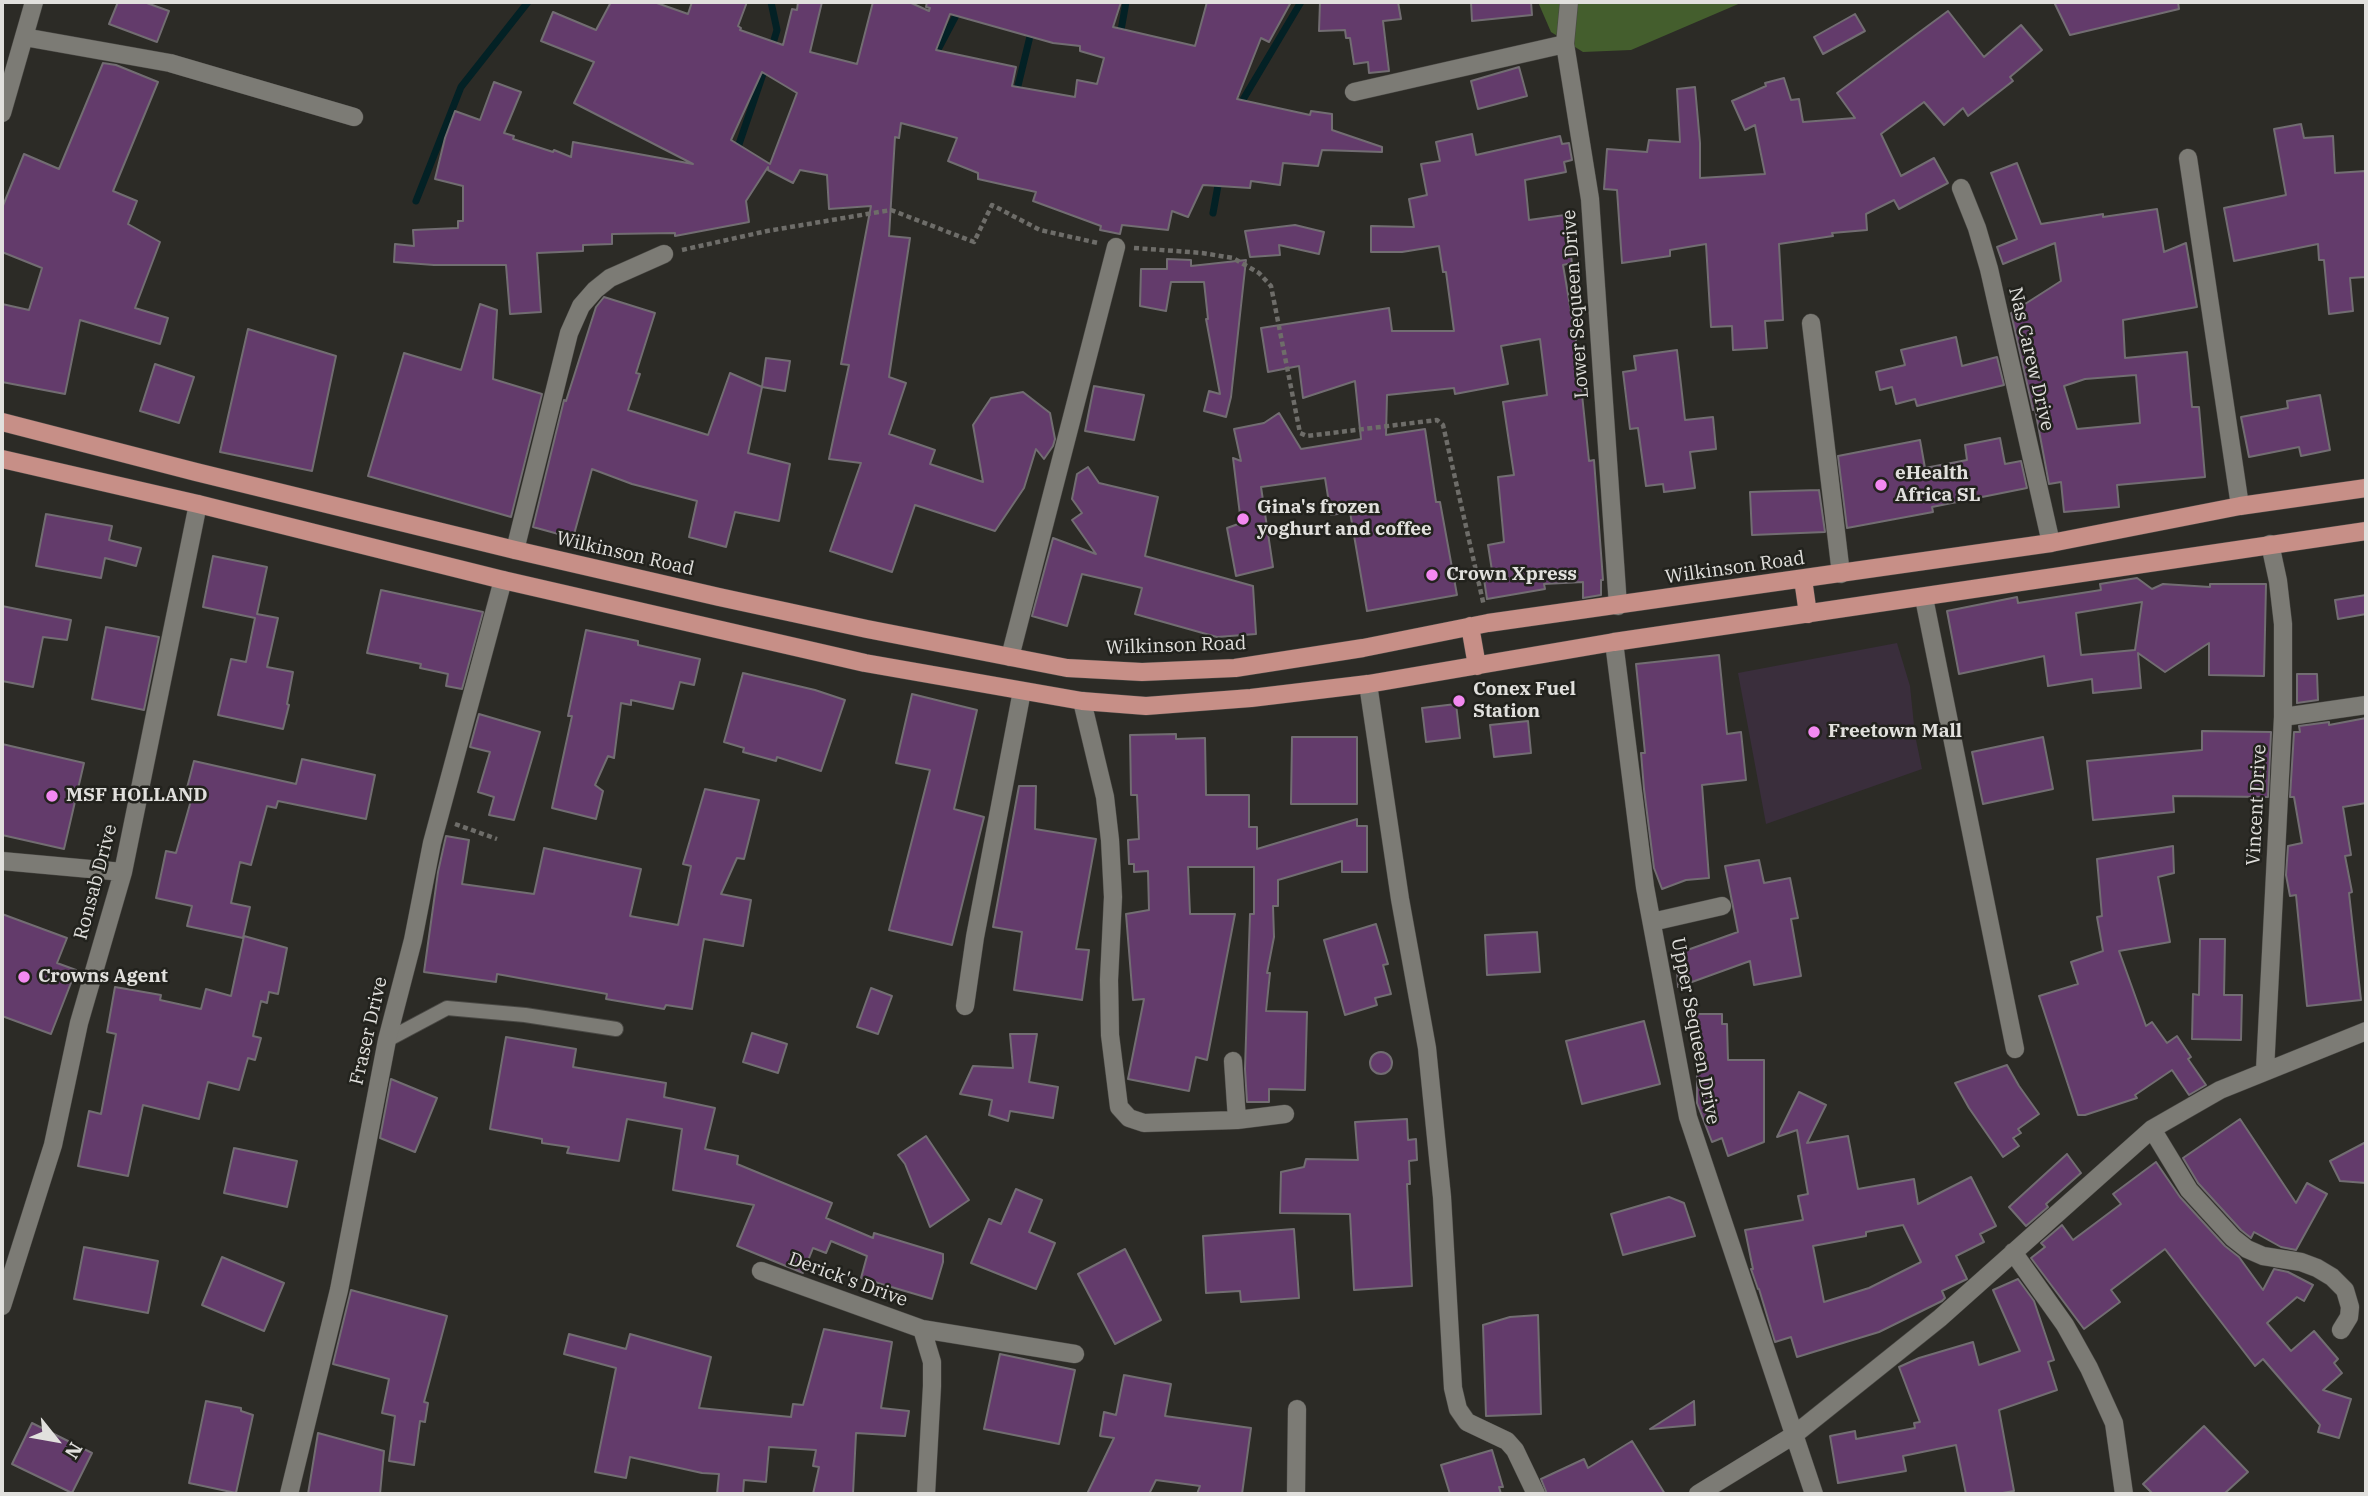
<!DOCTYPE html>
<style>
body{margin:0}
#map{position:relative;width:2368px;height:1496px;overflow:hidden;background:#2c2b26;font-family:"IBM Plex Serif",serif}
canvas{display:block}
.frame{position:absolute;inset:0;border:4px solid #e1e0dd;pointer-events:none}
.north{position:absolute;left:21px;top:1405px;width:70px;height:70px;-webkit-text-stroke:5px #22221d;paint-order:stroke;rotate:121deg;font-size:19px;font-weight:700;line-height:28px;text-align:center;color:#e1e0dd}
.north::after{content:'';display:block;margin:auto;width:24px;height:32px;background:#e1e0dd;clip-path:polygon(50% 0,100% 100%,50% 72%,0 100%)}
</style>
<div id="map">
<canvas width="2368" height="1496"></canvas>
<div class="frame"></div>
<div class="north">N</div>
</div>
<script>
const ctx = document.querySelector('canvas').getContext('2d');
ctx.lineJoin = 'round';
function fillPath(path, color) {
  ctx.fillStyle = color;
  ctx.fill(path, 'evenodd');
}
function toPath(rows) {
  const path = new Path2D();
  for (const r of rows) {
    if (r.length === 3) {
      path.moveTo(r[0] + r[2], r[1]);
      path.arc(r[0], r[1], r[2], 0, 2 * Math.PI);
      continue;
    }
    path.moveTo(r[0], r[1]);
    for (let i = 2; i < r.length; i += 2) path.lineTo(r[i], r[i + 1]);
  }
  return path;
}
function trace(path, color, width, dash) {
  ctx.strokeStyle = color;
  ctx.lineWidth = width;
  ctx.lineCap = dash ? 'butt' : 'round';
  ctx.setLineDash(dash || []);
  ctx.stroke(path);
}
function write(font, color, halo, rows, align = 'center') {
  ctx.font = font + ' "IBM Plex Serif",serif';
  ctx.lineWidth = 5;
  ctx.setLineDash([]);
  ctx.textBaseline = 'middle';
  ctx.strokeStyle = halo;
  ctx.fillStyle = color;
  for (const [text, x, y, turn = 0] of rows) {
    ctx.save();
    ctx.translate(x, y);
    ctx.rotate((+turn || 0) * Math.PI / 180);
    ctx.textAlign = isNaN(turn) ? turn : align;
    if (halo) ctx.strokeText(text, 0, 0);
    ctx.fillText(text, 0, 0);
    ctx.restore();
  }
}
const commercial = toPath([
 [1897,643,1910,686,1915,735,1922,769,1766,824,1738,673]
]);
const green = toPath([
 [1538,2,1743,2,1631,50,1583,52,1551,32]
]);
const stream = toPath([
 [1120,36,1126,2],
 [771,50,777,30,771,2],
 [933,59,963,2],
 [1016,94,1032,28],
 [1238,108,1301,2],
 [736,153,766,65],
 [416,201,461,87,528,2],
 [1213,213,1219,180]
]);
const building = toPath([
 [118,2,144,2,169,11,157,42,109,24,118,2],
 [611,2,654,2,688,14,692,2,747,2,738,26,741,28,740,30,783,45,792,9,797,10,798,2,822,2,810,52,857,64,873,2,909,2,929,11,930,8,926,7,927,2,1121,2,1113,27,1195,46,1207,2,1291,2,1269,42,1261,38,1237,99,1310,115,1311,111,1332,114,1332,130,1382,147,1382,152,1322,150,1318,166,1283,163,1280,185,1251,181,1250,188,1203,185,1188,217,1172,211,1168,230,1122,225,1120,234,1100,230,1101,226,1033,201,1036,192,978,179,978,173,948,161,957,138,901,123,899,138,895,137,889,236,910,238,889,377,906,383,889,434,935,450,930,464,983,482,973,425,991,398,1023,392,1050,413,1055,439,1053,446,1044,459,1036,449,1024,488,995,531,915,505,892,572,830,551,861,463,829,459,849,365,841,364,871,206,829,209,827,175,800,170,793,183,768,170,768,167,746,201,749,222,675,236,675,233,612,234,612,244,583,245,583,251,537,253,541,312,510,314,506,265,434,265,394,262,395,244,414,246,413,230,458,228,458,221,463,221,463,186,435,179,445,138,455,111,480,120,494,82,521,92,504,133,514,136,513,139,553,152,554,150,571,157,573,142,693,164,574,103,594,62,541,41,553,12,596,30,611,2],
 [950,14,1053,43,1080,46,1080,51,1104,58,1097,84,1077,80,1075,97,1012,86,1016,67,936,50,950,14],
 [762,72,797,93,770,164,731,140,762,72],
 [1320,2,1398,2,1401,19,1383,21,1389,71,1369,73,1368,62,1354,64,1350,38,1346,38,1345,30,1319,31,1320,2],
 [1471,2,1531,2,1532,15,1472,21,1471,2],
 [2054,2,2178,2,2179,9,2070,35,2054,2],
 [1948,11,1984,57,2021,25,2042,50,2010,77,2013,81,1968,116,1963,108,1944,125,1924,102,1881,134,1901,176,1934,158,1948,183,1899,209,1894,200,1866,214,1867,230,1832,233,1833,236,1779,244,1783,320,1765,321,1767,348,1733,350,1732,326,1711,327,1706,244,1670,250,1670,256,1622,263,1617,190,1604,189,1607,149,1647,152,1649,140,1680,142,1677,89,1695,87,1700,143,1700,178,1765,174,1755,125,1745,130,1732,101,1766,86,1765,83,1784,78,1791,100,1799,99,1803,122,1855,118,1837,93,1948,11],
 [1855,14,1865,31,1823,54,1814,37,1855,14],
 [103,63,116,65,158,82,113,191,137,201,128,224,160,242,135,308,168,318,160,344,80,320,65,394,2,382,2,304,29,310,42,268,2,252,2,208,24,154,59,169,103,63],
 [1519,67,1527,96,1478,109,1471,81,1519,67],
 [2301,124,2304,138,2333,136,2335,173,2366,171,2366,277,2350,278,2353,311,2329,314,2324,260,2319,260,2318,244,2234,261,2224,208,2286,195,2274,129,2301,124],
 [1472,134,1476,155,1560,136,1562,144,1569,143,1572,160,1564,162,1566,172,1525,180,1529,220,1565,215,1572,263,1563,265,1577,347,1589,461,1594,460,1603,580,1601,580,1601,595,1583,598,1583,582,1544,584,1545,589,1487,599,1484,579,1493,577,1488,545,1504,542,1498,477,1514,475,1503,402,1547,395,1540,339,1501,346,1508,384,1455,394,1454,388,1387,395,1386,435,1425,429,1436,502,1440,502,1457,595,1367,611,1350,512,1331,515,1325,478,1261,487,1273,567,1236,576,1227,528,1241,523,1233,458,1241,461,1234,429,1264,423,1279,413,1301,449,1361,439,1355,381,1303,398,1299,366,1268,372,1261,328,1389,308,1392,331,1454,331,1446,272,1443,272,1439,246,1402,252,1371,252,1371,226,1414,227,1409,199,1427,195,1421,164,1440,161,1436,142,1472,134],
 [2017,163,2041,224,2103,214,2103,217,2157,209,2164,252,2186,243,2197,307,2123,320,2125,358,2187,352,2192,407,2199,407,2205,477,2117,485,2119,507,2064,512,2061,482,2049,484,2035,409,2033,410,2011,313,2061,281,2055,243,2003,264,1997,247,2017,239,1991,173,2017,163],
 [2136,375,2140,423,2077,429,2064,386,2085,379,2136,375],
 [1295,225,1324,232,1319,254,1279,245,1280,255,1250,257,1245,231,1295,225],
 [1167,259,1191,260,1191,266,1246,260,1231,397,1226,417,1204,411,1209,391,1220,394,1206,319,1208,319,1204,282,1171,282,1166,311,1140,306,1141,269,1167,269,1167,259],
 [604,297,655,313,636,373,640,374,628,410,708,435,730,373,762,387,748,453,790,464,779,521,735,512,726,547,689,537,697,501,632,484,592,469,573,538,533,527,564,400,566,401,596,307,604,297],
 [480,304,497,310,493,379,542,394,511,517,368,476,404,353,461,370,480,304],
 [248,329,336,356,312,471,220,452,248,329],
 [1956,337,1962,366,1997,357,2004,385,1917,406,1915,399,1896,404,1892,387,1880,390,1876,372,1905,365,1901,350,1956,337],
 [1677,350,1685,420,1713,417,1716,449,1690,452,1695,488,1664,492,1663,484,1646,486,1638,428,1630,429,1623,372,1636,370,1634,356,1677,350],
 [766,358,790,361,785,391,762,387,766,358],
 [155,364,194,377,179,423,140,411,155,364],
 [1094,386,1144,395,1134,440,1085,431,1094,386],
 [2320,395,2330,450,2301,456,2299,447,2249,457,2241,417,2288,408,2287,401,2320,395],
 [2000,438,2005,464,2021,461,2027,488,1932,507,1933,512,1847,528,1838,456,1920,440,1925,468,1967,460,1965,445,2000,438],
 [1088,467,1099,483,1158,497,1145,556,1253,586,1256,634,1217,637,1135,614,1142,588,1082,574,1067,626,1032,616,1053,538,1096,554,1072,520,1082,513,1072,499,1077,474,1088,467],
 [1819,490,1825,532,1752,535,1750,492,1819,490],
 [46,514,112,526,109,540,141,548,136,566,105,558,101,578,36,566,46,514],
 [213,556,267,567,257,614,278,618,267,667,293,672,287,704,289,705,283,729,218,715,231,659,246,662,255,618,203,607,213,556],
 [2137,578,2152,589,2163,584,2210,587,2210,584,2266,584,2264,676,2209,675,2209,643,2165,672,2138,653,2141,688,2093,693,2092,679,2048,686,2044,656,1959,674,1947,611,2017,597,2018,603,2101,590,2100,584,2137,578],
 [2142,602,2135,650,2081,655,2076,613,2142,602],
 [381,590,483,612,462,689,446,686,448,674,420,668,421,664,367,653,381,590],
 [2366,595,2366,614,2338,619,2335,600,2366,595],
 [2,606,71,620,67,640,43,637,33,687,2,681,2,606],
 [106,627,159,637,144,710,92,699,106,627],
 [586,630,638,641,638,645,700,659,694,685,680,682,673,709,631,700,631,705,621,703,614,758,608,756,595,785,603,791,596,819,552,808,572,716,568,716,586,630],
 [1719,655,1727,734,1741,732,1746,780,1702,785,1709,878,1686,880,1662,889,1654,868,1644,789,1641,753,1645,753,1636,664,1719,655],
 [743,673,815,690,845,700,821,771,777,757,776,761,743,752,744,748,724,742,743,673],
 [2297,674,2317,674,2318,700,2297,703,2297,674],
 [912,694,977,710,954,809,984,817,952,945,889,930,930,770,896,763,912,694],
 [1456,704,1460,738,1426,742,1422,708,1456,704],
 [479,714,540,732,514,820,489,815,494,797,478,792,490,752,470,747,479,714],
 [2366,718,2366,803,2343,807,2351,855,2345,856,2352,892,2349,893,2361,1000,2307,1006,2296,895,2290,896,2286,875,2288,846,2302,843,2294,797,2290,797,2294,732,2300,732,2299,726,2329,722,2329,725,2366,718],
 [1528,721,1531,753,1494,757,1490,725,1528,721],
 [2202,731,2271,732,2268,797,2173,796,2174,812,2093,820,2087,761,2202,750,2202,731],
 [1176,734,1176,739,1205,738,1206,795,1249,795,1249,827,1257,827,1257,849,1357,819,1357,826,1367,826,1367,872,1342,872,1342,861,1278,880,1278,906,1273,906,1274,937,1267,973,1270,973,1266,1011,1307,1012,1305,1090,1269,1089,1269,1102,1247,1102,1245,1069,1250,914,1254,914,1254,867,1188,867,1190,914,1235,914,1207,1060,1196,1057,1189,1091,1128,1079,1144,999,1133,1000,1126,914,1149,910,1148,871,1134,872,1134,864,1129,864,1128,840,1139,839,1137,795,1131,795,1130,735,1176,734],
 [1292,737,1357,737,1357,804,1291,804,1292,737],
 [2043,737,2053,789,1983,804,1972,752,2043,737],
 [2,744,84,763,64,849,2,835,2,744],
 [302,759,375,775,366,819,278,801,276,808,267,806,251,865,240,862,231,903,250,907,243,938,187,926,192,906,156,898,166,851,176,853,194,790,187,788,194,761,296,784,302,759],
 [1019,786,1036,786,1035,829,1096,839,1076,949,1089,950,1082,1000,1014,990,1022,932,993,927,1019,786],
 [705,789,759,800,744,859,737,858,721,894,751,900,743,946,704,939,692,1009,666,1005,664,1009,606,999,607,994,497,974,496,982,424,972,438,872,446,836,469,840,462,884,534,894,544,848,641,869,630,916,678,925,691,866,683,864,705,789],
 [2173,846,2174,873,2158,877,2170,942,2119,951,2146,1026,2152,1022,2167,1043,2177,1036,2191,1057,2188,1059,2206,1085,2189,1095,2172,1070,2135,1095,2137,1098,2085,1115,2078,1115,2039,996,2078,984,2071,962,2103,951,2097,917,2102,916,2097,859,2173,846],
 [1759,860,1764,883,1790,878,1798,918,1791,919,1801,976,1754,985,1750,961,1678,987,1676,954,1738,932,1725,866,1759,860],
 [2,914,67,938,57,963,76,970,51,1034,2,1016,2,914],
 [1376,924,1388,964,1383,965,1391,994,1375,998,1377,1005,1345,1015,1324,940,1376,924],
 [1537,932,1540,972,1487,975,1485,935,1537,932],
 [244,936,287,948,278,994,269,992,267,1003,261,1001,253,1036,261,1038,255,1060,248,1058,239,1090,208,1082,199,1119,143,1105,128,1176,78,1166,89,1111,101,1114,116,1034,107,1032,115,987,161,995,160,1000,201,1009,206,989,231,996,244,936],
 [2200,939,2225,939,2224,995,2242,995,2241,1040,2192,1039,2193,994,2199,995,2200,939],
 [871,988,892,996,878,1034,857,1027,871,988],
 [1695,1014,1722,1014,1722,1024,1727,1024,1728,1060,1764,1060,1764,1142,1728,1156,1722,1138,1712,1142,1697,1103,1697,1044,1694,1044,1695,1014],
 [1644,1021,1660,1084,1582,1104,1566,1041,1644,1021],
 [752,1033,787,1044,778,1073,743,1062,752,1033],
 [1010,1034,1037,1034,1029,1082,1058,1087,1053,1118,1010,1111,1008,1121,989,1115,992,1100,960,1094,973,1066,1013,1068,1010,1034],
 [506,1037,576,1049,573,1067,666,1083,664,1097,715,1108,705,1149,738,1156,737,1164,832,1203,826,1218,873,1238,874,1233,943,1254,943,1262,932,1299,861,1278,867,1256,831,1241,826,1253,813,1248,803,1273,737,1246,754,1205,673,1190,682,1129,627,1119,619,1161,567,1153,569,1147,542,1143,542,1139,490,1129,506,1037],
 [1381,1063,11],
 [2007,1065,2019,1086,2039,1114,2018,1129,2021,1133,2013,1138,2019,1146,2003,1157,1969,1108,1955,1083,2007,1065],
 [391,1079,437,1098,415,1152,380,1138,391,1079],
 [1799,1092,1826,1105,1807,1143,1848,1136,1858,1189,1914,1179,1918,1204,1971,1177,1996,1226,1980,1234,1984,1242,1956,1256,1967,1279,1942,1291,1945,1298,1942,1301,1879,1332,1797,1357,1791,1337,1775,1342,1759,1289,1758,1289,1751,1269,1753,1269,1745,1230,1803,1220,1798,1196,1808,1194,1797,1130,1777,1137,1799,1092],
 [1903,1225,1921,1262,1869,1288,1824,1302,1813,1246,1866,1236,1866,1232,1903,1225],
 [1407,1119,1408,1140,1416,1139,1417,1160,1409,1161,1410,1184,1407,1184,1412,1286,1354,1290,1350,1214,1280,1213,1281,1172,1304,1167,1306,1159,1358,1160,1355,1122,1407,1119],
 [2240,1119,2296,1203,2307,1183,2327,1194,2296,1250,2281,1247,2254,1232,2251,1238,2241,1230,2198,1183,2183,1158,2240,1119],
 [926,1136,969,1200,930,1227,905,1164,898,1155,926,1136],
 [2366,1142,2366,1183,2340,1181,2330,1161,2366,1142],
 [234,1148,297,1161,287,1207,224,1193,234,1148],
 [2067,1154,2081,1173,2046,1204,2048,1207,2026,1226,2009,1207,2067,1154],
 [2156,1162,2180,1197,2225,1246,2239,1257,2263,1290,2274,1269,2288,1272,2313,1285,2304,1301,2297,1297,2267,1323,2291,1351,2314,1331,2338,1359,2334,1363,2342,1373,2323,1390,2351,1399,2339,1438,2318,1432,2320,1425,2263,1359,2255,1366,2165,1249,2111,1290,2120,1302,2084,1329,2031,1258,2045,1247,2041,1243,2062,1225,2073,1240,2121,1204,2113,1194,2156,1162],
 [1016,1189,1042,1200,1029,1232,1055,1243,1036,1289,971,1263,989,1219,1001,1224,1016,1189],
 [1669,1197,1684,1203,1695,1236,1623,1255,1611,1214,1669,1197],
 [1294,1229,1299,1298,1241,1302,1240,1291,1206,1293,1203,1236,1294,1229],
 [84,1247,158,1261,148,1313,74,1299,84,1247],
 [1125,1249,1161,1320,1115,1344,1078,1274,1125,1249],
 [222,1257,284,1283,264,1331,202,1305,222,1257],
 [2018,1279,2034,1301,2054,1360,2048,1362,2057,1390,1999,1410,2014,1491,1997,1494,1966,1494,1956,1445,1903,1456,1906,1471,1838,1483,1830,1436,1855,1431,1856,1439,1915,1428,1914,1423,1920,1422,1899,1367,1919,1358,1973,1342,1979,1365,2020,1351,1993,1290,2018,1279],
 [351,1290,447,1316,424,1402,428,1403,425,1422,420,1421,414,1465,389,1461,395,1416,382,1413,389,1379,333,1364,351,1290],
 [1538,1315,1541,1414,1486,1416,1483,1325,1510,1317,1538,1315],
 [824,1329,892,1342,881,1408,909,1411,905,1436,856,1433,853,1494,813,1494,819,1467,813,1466,816,1450,769,1447,766,1482,744,1480,743,1494,717,1494,719,1474,702,1473,630,1457,626,1478,595,1472,616,1368,564,1354,569,1334,626,1349,630,1334,711,1357,699,1408,791,1417,793,1404,803,1405,824,1329],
 [1000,1354,1075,1370,1059,1444,984,1429,1000,1354],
 [1124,1375,1171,1384,1165,1416,1251,1428,1242,1494,1197,1494,1200,1486,1156,1480,1149,1494,1087,1494,1114,1438,1100,1436,1104,1412,1116,1415,1124,1375],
 [206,1401,241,1408,241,1411,253,1415,236,1493,189,1483,206,1401],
 [1694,1401,1695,1425,1650,1429,1694,1401],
 [32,1423,92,1453,72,1493,12,1464,32,1423],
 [2204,1426,2248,1472,2224,1494,2153,1494,2143,1484,2204,1426],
 [318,1433,384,1451,380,1494,308,1494,318,1433],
 [1632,1441,1665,1494,1547,1494,1541,1479,1584,1459,1588,1468,1632,1441],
 [1492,1450,1503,1487,1499,1487,1501,1494,1450,1494,1441,1465,1492,1450]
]);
const path = toPath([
 [1134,248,1202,253,1233,258,1259,273,1271,286,1300,433,1307,436,1437,420,1443,425,1484,606],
 [682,250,767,231,891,210,974,242,992,205,1040,230,1098,243],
 [455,824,497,839]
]);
const service = toPath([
 [387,1040,447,1008,525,1015,616,1029]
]);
const minor = toPath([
 [1569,2,1565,44,1590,199,1618,606],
 [24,37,170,63,354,117],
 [1354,92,1565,44],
 [2,113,34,2],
 [2188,158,2240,506],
 [1961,188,1977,228,1989,269,2051,543],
 [1811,323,1841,574],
 [515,550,569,333,581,306,595,290,610,278,664,254],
 [1924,598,2015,1049],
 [1614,642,1645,887,1688,1117,1814,1494],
 [1010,657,1116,247],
 [1368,684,1400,899,1427,1048,1442,1197,1453,1388,1458,1409,1467,1422,1507,1441,1515,1450,1536,1494],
 [1082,701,1105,797,1110,840,1113,897,1109,980,1110,1035,1119,1107,1129,1118,1144,1123,1237,1120,1285,1114],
 [2283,717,2366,705],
 [2,861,123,872],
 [1652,922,1722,906],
 [965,1006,975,937,1022,691],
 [1233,1061,1237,1120],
 [2265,1070,2283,717,2283,624,2278,581,2270,544],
 [2152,1129,2189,1190,2233,1238,2247,1249,2263,1256,2301,1262,2317,1268,2332,1277,2345,1290,2350,1307,2349,1317,2341,1330],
 [2013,1252,2065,1325,2089,1368,2114,1423,2124,1494],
 [761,1271,922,1329,932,1362,932,1386,926,1494],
 [2,1306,53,1145,79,1023,123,872,198,504],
 [922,1329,1075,1354],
 [289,1494,339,1290,387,1040,413,940,432,843,503,580],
 [1296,1494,1297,1409],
 [1698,1494,1794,1435,1940,1318,2152,1129,2220,1090,2366,1031]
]);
const primary = toPath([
 [2,422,196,472,515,550,719,597,867,629,1067,668,1142,672,1235,668,1363,648,1488,623,2051,543,2240,506,2366,488],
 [2,459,198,504,503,580,865,663,1082,701,1146,706,1251,698,1368,684,1614,642,2366,531],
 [1803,579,1808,614],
 [1470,626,1477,666]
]);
const markers = [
 [1881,485,7,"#f389f1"],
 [1243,519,7,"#f389f1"],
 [1432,575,7,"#f389f1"],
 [1459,701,7,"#f389f1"],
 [1814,732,7,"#f389f1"],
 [52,796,7,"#f389f1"],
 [24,977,7,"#f389f1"]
];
const streetNames = [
 ["Lower Sequeen Drive",1576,304,-94],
 ["Nas Carew Drive",2031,359,77],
 ["Wilkinson Road",625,554,13],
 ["Wilkinson Road",1735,568,-8],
 ["Wilkinson Road",1176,646,-2],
 ["Vincent Drive",2257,805,-87],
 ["Ronsab Drive",96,882,-75],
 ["Fraser Drive",369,1031,-77],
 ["Upper Sequeen Drive",1695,1031,79],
 ["Derick's Drive",848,1280,20]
];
const poiNames = [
 ["eHealth",1895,474],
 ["Africa SL",1895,496],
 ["Gina's frozen",1257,508],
 ["yoghurt and coffee",1257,530],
 ["Crown Xpress",1446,575],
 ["Conex Fuel",1473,690],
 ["Station",1473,712],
 ["Freetown Mall",1828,732],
 ["MSF HOLLAND",66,796],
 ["Crowns Agent",38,977]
];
fillPath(commercial, '#3a2e3c');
fillPath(green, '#445e2d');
trace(stream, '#032125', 7);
fillPath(building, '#633b6b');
trace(building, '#726d72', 2);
trace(service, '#4a4945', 16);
trace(minor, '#4a4945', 19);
trace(primary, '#4a4945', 19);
trace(path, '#6e6d69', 4.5, [5, 3.5]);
trace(service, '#7c7b75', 14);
trace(minor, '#7c7b75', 18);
trace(primary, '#c78f87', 18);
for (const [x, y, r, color] of markers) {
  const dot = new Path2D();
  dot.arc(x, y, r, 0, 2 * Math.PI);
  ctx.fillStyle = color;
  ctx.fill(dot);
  trace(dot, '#22221d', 2.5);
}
write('19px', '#e1e0dd', '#22221d', streetNames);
write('bold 19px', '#e1e0dd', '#22221d', poiNames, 'left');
</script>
